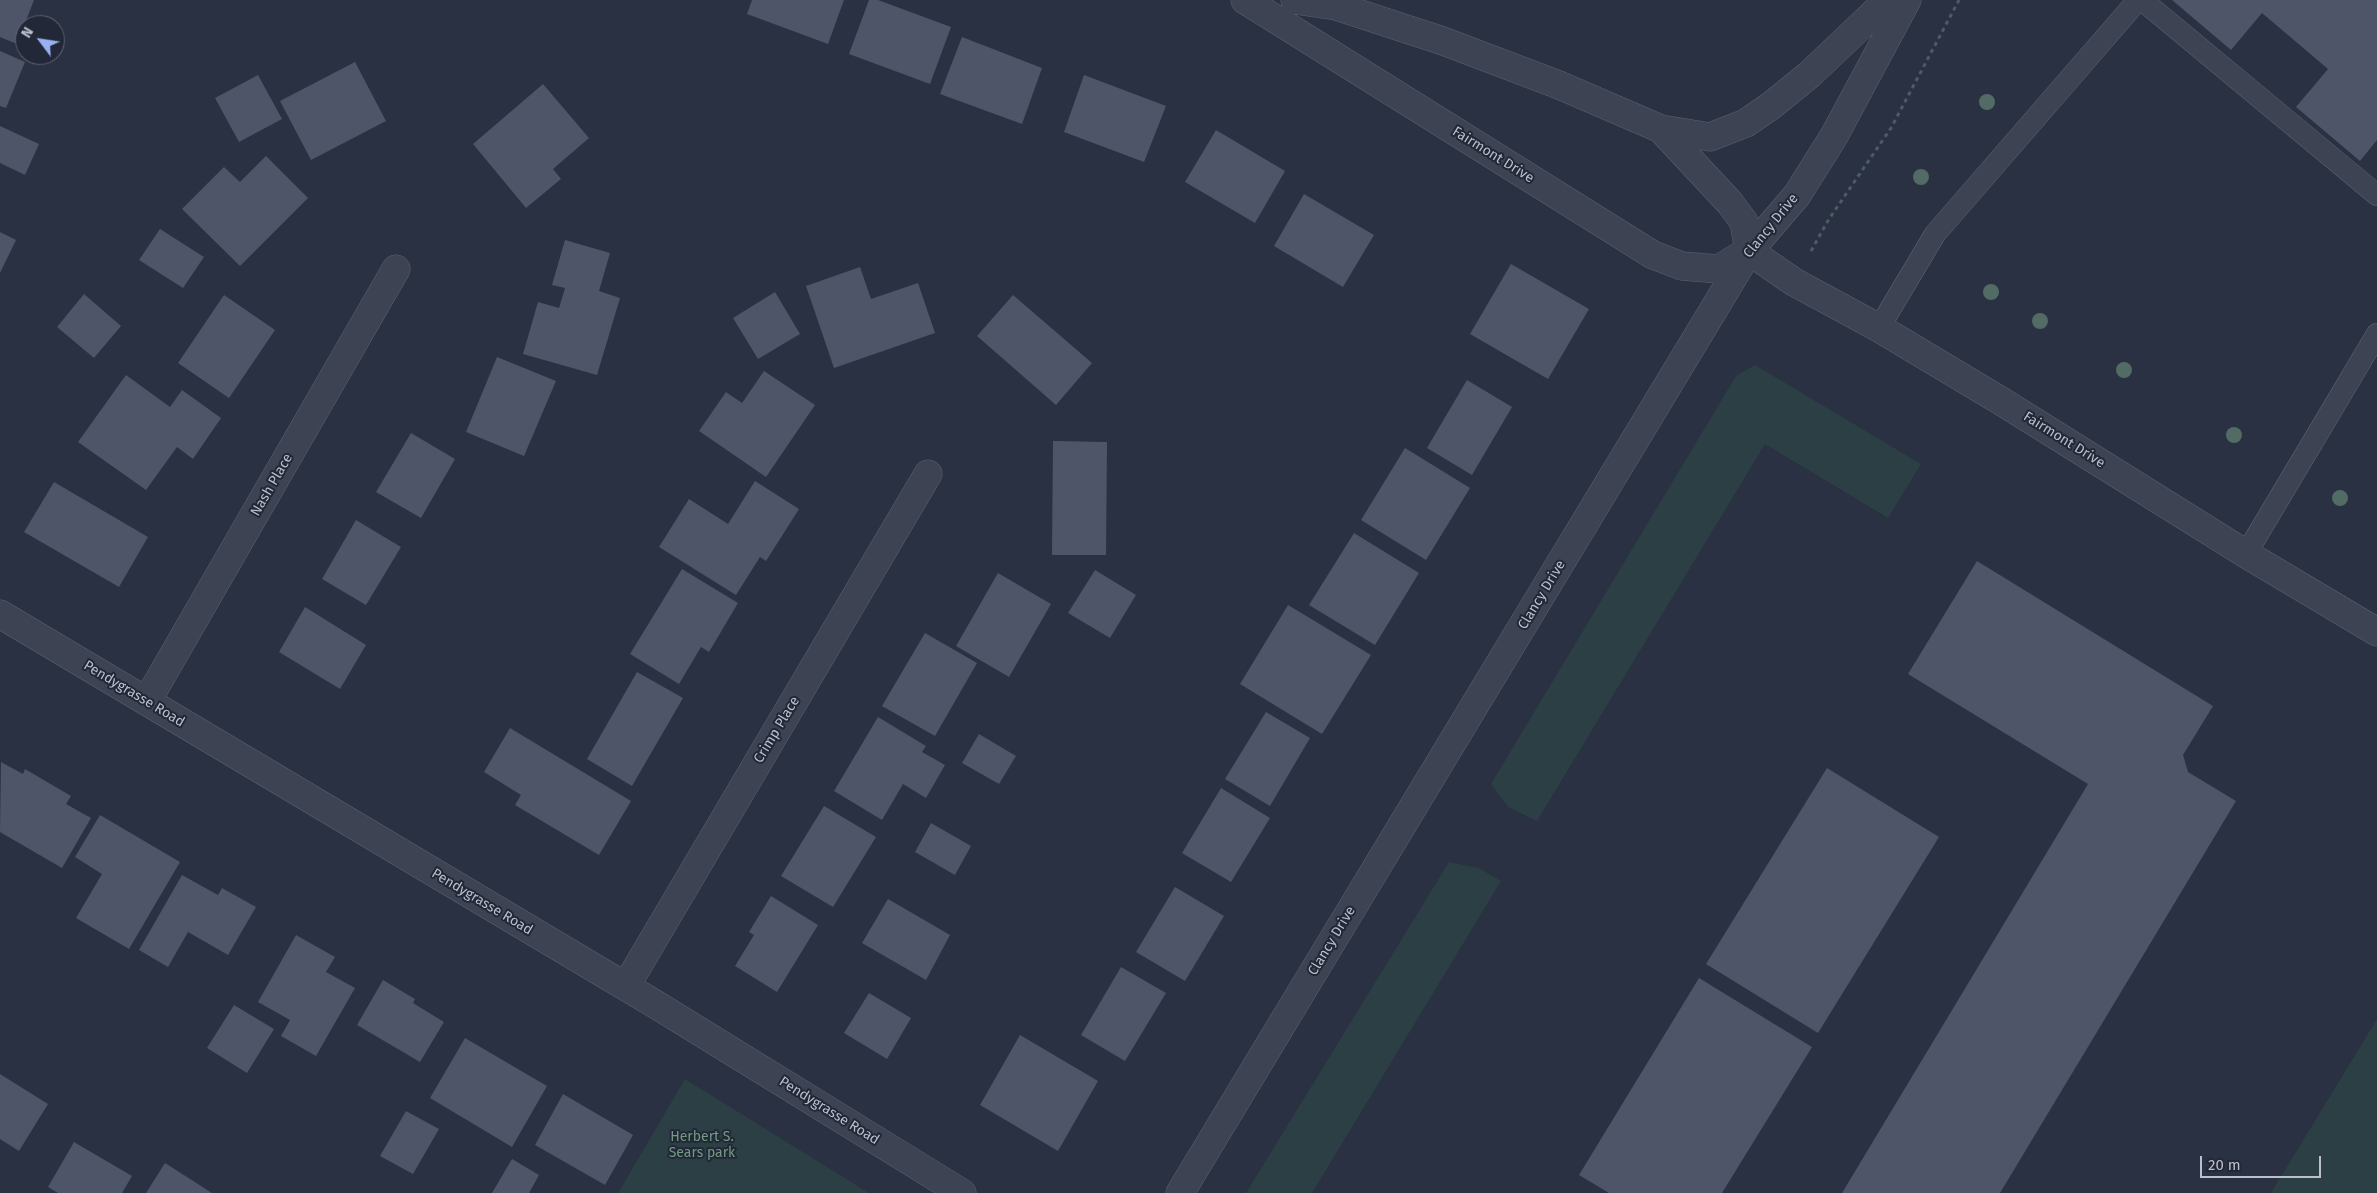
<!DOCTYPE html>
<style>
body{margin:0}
#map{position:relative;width:2377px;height:1193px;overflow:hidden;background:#293142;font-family:"Fira Sans",sans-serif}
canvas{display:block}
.north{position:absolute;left:15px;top:15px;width:50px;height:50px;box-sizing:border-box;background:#222837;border:1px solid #5f6472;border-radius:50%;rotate:301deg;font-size:14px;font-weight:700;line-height:20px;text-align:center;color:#bbbfcb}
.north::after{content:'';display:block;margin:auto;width:18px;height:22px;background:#99b1f2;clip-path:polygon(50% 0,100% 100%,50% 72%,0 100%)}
.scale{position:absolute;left:2200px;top:1156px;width:121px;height:22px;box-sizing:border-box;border:2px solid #bbbfcb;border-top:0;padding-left:6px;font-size:15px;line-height:18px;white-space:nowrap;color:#bbbfcb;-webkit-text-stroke:4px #222837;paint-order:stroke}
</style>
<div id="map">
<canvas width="2377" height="1193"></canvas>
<div class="north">N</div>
<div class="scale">20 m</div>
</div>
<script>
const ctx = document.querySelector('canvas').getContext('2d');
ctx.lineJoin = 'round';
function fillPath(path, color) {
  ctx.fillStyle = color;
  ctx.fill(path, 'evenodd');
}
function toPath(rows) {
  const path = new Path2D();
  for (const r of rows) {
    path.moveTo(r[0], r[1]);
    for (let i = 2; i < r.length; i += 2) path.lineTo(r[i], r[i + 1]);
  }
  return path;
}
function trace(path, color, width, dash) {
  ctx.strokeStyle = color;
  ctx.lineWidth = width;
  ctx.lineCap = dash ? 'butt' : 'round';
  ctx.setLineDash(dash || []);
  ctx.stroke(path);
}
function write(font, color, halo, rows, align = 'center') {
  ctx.font = font + ' "Fira Sans",sans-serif';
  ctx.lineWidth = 4;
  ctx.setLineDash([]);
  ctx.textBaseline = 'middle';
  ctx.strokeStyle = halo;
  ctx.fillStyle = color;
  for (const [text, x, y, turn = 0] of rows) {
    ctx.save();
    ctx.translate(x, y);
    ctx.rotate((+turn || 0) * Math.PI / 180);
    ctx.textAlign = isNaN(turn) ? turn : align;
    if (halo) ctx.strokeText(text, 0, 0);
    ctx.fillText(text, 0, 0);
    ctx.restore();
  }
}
const green = toPath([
 [1755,365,1921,464,1888,518,1765,444,1537,821,1508,807,1491,784,1736,376],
 [1449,862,1479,868,1501,881,1312,1193,1246,1193],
 [2377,1019,2377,1193,2271,1193],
 [685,1079,869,1193,618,1193]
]);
const building = toPath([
 [0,0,34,0,17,44,0,37],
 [752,0,844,0,828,44,747,14],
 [869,0,878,0,951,27,930,84,849,54],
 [2172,0,2377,0,2377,140,2360,161,2296,107,2328,69,2262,13,2231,50],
 [962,37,1042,68,1022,124,940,94],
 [0,51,25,62,6,108,0,106],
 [355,62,386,121,311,160,280,101],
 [258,75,282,119,239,142,215,98],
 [1084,75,1166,106,1144,162,1064,132],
 [543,84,589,138,553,169,561,179,526,208,473,144],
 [0,126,39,144,25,175,0,163],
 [1216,130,1285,171,1255,223,1185,182],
 [266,156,308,198,240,266,182,209,224,167,240,182],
 [1304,194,1374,235,1343,287,1274,246],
 [160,229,204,257,183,288,139,260],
 [0,232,16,240,0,273],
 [565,240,610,253,599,291,620,298,597,375,523,354,538,302,559,308,565,288,552,285],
 [1511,264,1589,309,1548,379,1470,334],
 [860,267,871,299,918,283,935,333,834,368,806,286],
 [775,292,800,334,758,359,733,318],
 [84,294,121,326,94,358,57,327],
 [224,295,275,330,229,398,178,363],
 [1013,295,1092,363,1056,405,977,336],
 [497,357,556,381,524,456,466,432],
 [764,371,815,405,766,477,699,431,726,392,742,403],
 [126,375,170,407,182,390,221,418,193,459,177,447,146,490,78,442],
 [1467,380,1512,407,1472,475,1427,448],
 [411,433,455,459,421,518,376,492],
 [1053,441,1107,442,1106,555,1052,555],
 [1405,448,1470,488,1426,560,1361,520],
 [755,481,799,509,766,561,760,557,736,595,659,547,689,499,728,524],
 [54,482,148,537,119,587,24,532],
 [356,520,401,547,366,605,322,579],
 [1354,533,1419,573,1375,645,1309,605],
 [1977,561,2213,706,2183,755,2188,772,2236,801,2000,1193,1842,1193,2088,784,1908,674],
 [682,569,738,603,709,652,701,647,679,684,630,654],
 [1095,570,1136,595,1110,638,1068,613],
 [998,573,1051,604,1009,677,956,646],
 [1288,605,1371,655,1322,734,1240,684],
 [305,607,366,645,340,689,279,652],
 [925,633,977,663,935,736,882,706],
 [637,672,683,698,632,786,587,759],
 [1266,712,1310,738,1270,806,1225,779],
 [878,717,926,746,922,752,945,765,926,798,903,784,882,820,834,791],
 [510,728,631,801,599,855,515,805,521,795,484,772],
 [979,734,1016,756,999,784,962,763],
 [1,762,23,774,25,769,71,796,66,804,91,818,62,868,0,832],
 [1827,768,1939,837,1818,1033,1706,964],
 [1221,788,1270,818,1231,882,1182,853],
 [824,806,876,837,833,907,781,876],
 [100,815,180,862,129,949,76,918,102,874,75,857],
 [931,823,971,846,955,875,915,852],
 [182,875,218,895,222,888,256,907,228,955,188,932,168,967,139,950],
 [1175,887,1224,916,1185,981,1136,952],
 [771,896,818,925,777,992,735,966,754,935,749,932],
 [888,899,950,935,926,980,862,943],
 [296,935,335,957,326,972,355,988,316,1056,281,1036,290,1020,258,1002],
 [1121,967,1166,993,1125,1061,1081,1035],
 [1699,978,1812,1047,1722,1193,1609,1193,1579,1175],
 [383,980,415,999,413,1003,444,1022,420,1062,357,1025],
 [869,993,911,1018,887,1059,844,1033],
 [234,1005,274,1029,247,1073,207,1048],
 [1020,1035,1098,1081,1058,1151,980,1105],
 [465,1038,547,1086,512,1147,430,1098],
 [0,1074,48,1104,19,1151,0,1139],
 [563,1094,633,1135,605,1185,535,1145],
 [406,1111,439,1129,413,1174,380,1156],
 [74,1142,132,1176,122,1193,58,1193,48,1187],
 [512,1159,539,1175,529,1193,492,1193],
 [165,1163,212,1193,146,1193]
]);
const path = toPath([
 [1811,251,1829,219,1891,128,1959,0]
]);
const service = toPath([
 [2142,0,2377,195],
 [1879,328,1935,234,2138,0],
 [2246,554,2377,334]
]);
const minor = toPath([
 [1749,251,1794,282,1879,328,2001,401,2246,554,2377,632],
 [0,614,655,1004,962,1193],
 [147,701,396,269],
 [626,986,928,474]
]);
const tertiary = toPath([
 [1245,0,1653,255,1682,266,1719,269,1748,251],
 [1295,0,1336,6,1443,41,1559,85,1661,129,1730,203,1744,222,1749,251],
 [1661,129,1710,137,1746,123,1772,105,1810,74,1888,0],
 [1180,1193,1749,251,1797,195,1834,136,1907,0]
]);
const trees = [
 [1987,102],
 [1921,177],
 [1991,292],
 [2040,321],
 [2124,370],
 [2234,435],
 [2340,498]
];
const streetNames = [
 ["Fairmont Drive",1493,155,32],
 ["Clancy Drive",1771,226,-51],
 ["Fairmont Drive",2064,440,32],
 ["Nash Place",272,485,-60],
 ["Clancy Drive",1542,595,-59],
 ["Pendygrasse Road",134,694,31],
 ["Crimp Place",777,730,-59],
 ["Pendygrasse Road",482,902,31],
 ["Clancy Drive",1332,941,-59],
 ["Pendygrasse Road",829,1111,32]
];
const parkNames = [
 ["Herbert S.",702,1137],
 ["Sears park",702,1153]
];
fillPath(green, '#2c3f44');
fillPath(building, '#4e5568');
trace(service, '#5c616f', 22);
trace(minor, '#5c616f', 29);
trace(tertiary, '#5c616f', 29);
trace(path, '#4b5c62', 3, [4, 4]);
trace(service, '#3d4352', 21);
trace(minor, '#3d4352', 28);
trace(tertiary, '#3d4352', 28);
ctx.fillStyle = '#526b65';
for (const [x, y] of trees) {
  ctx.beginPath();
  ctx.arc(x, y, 8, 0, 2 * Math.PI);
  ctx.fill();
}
write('14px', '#bbbfcb', '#222837', streetNames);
write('14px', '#739b81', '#222837', parkNames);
</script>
